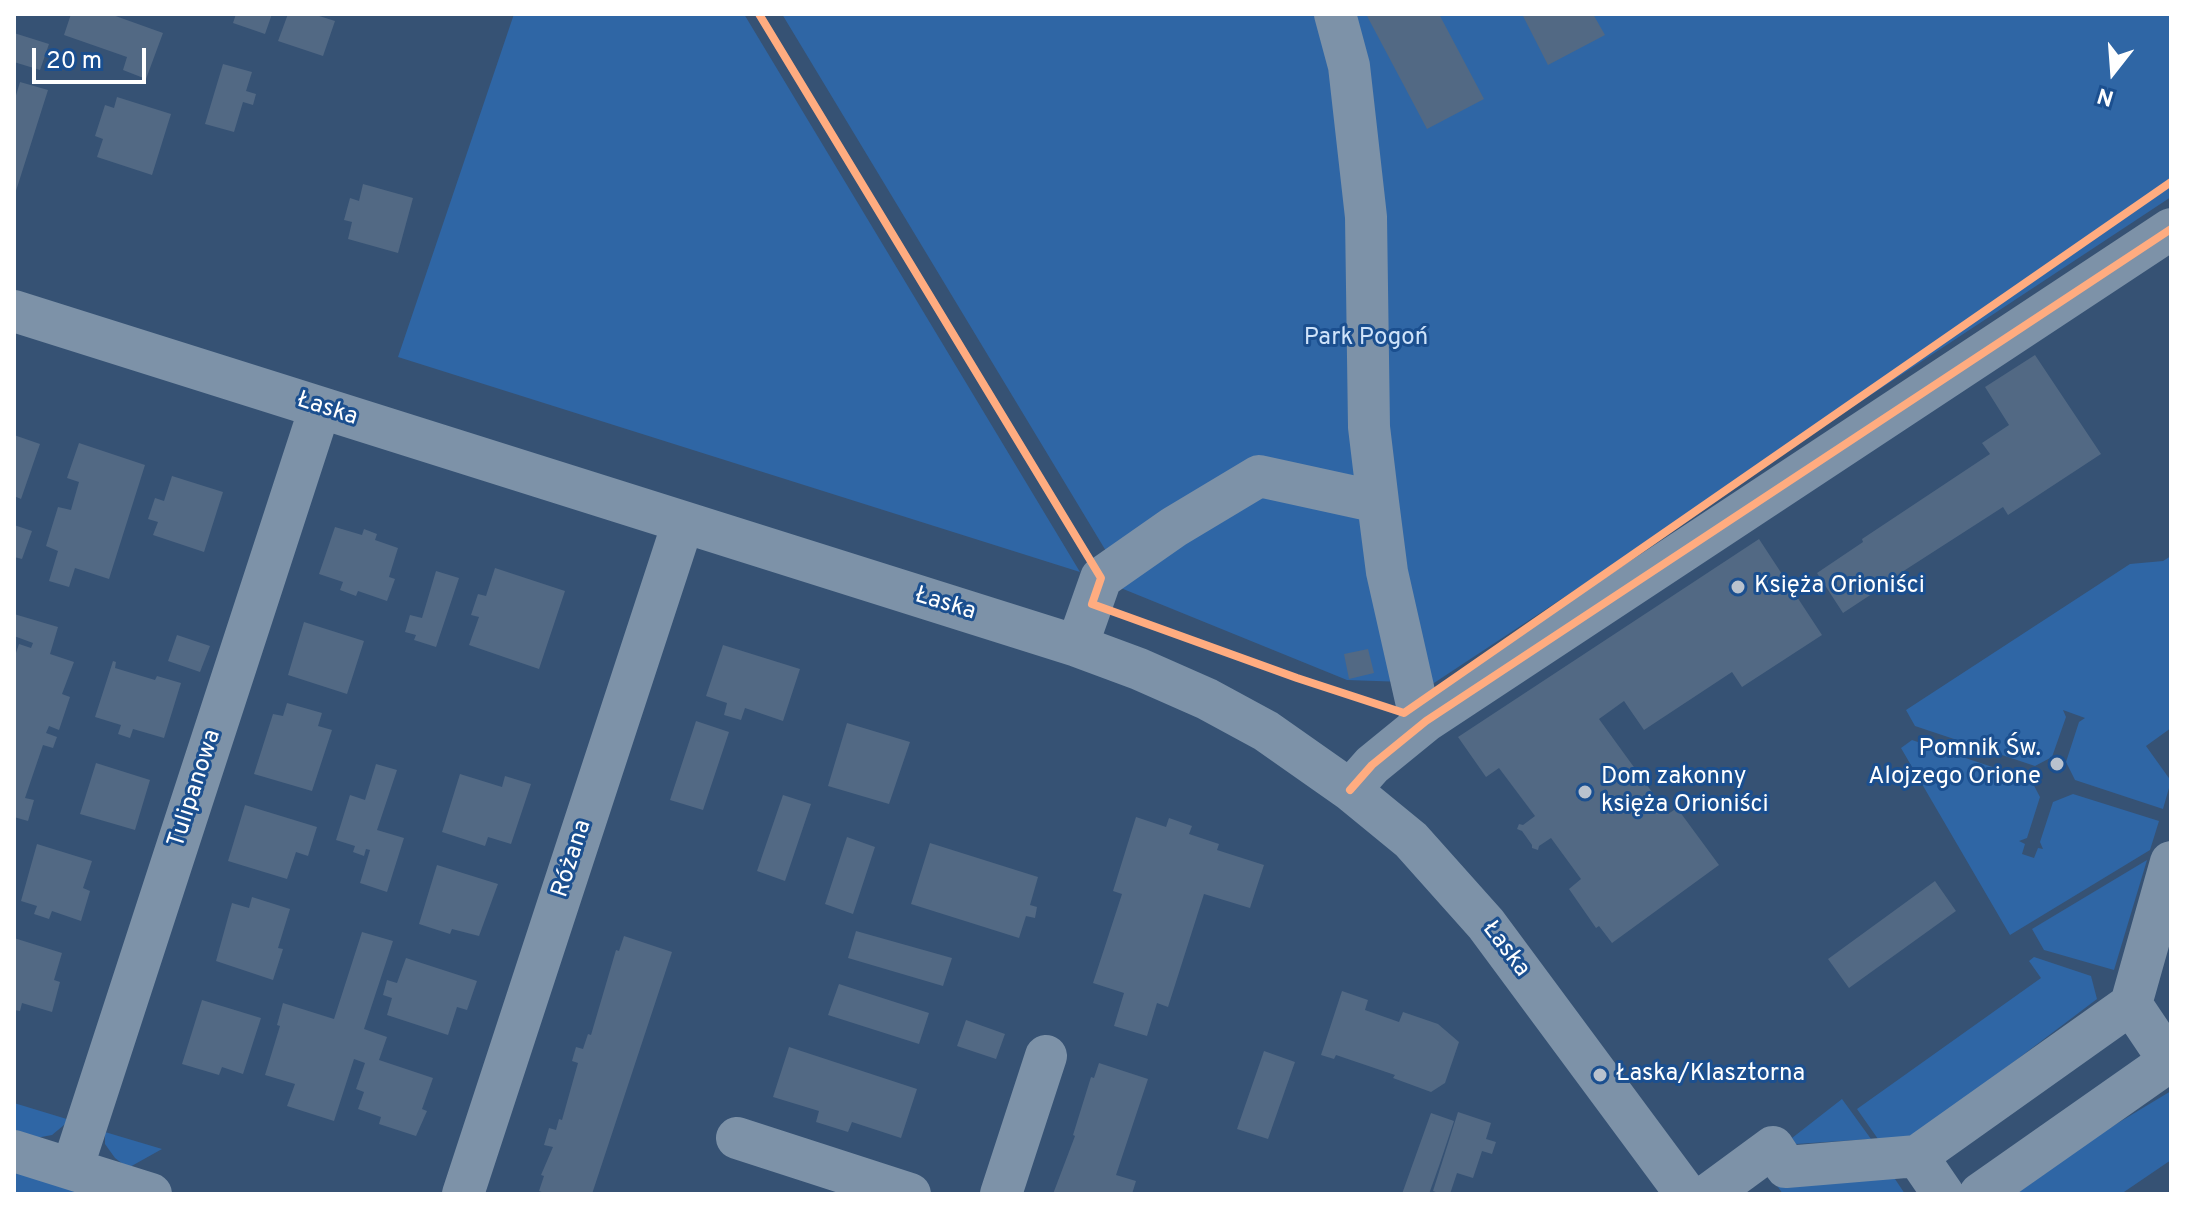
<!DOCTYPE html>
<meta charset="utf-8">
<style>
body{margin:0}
#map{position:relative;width:2185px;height:1208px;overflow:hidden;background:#365274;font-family:Overpass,sans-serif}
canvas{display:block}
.frame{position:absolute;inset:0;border:16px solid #fff;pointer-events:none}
.north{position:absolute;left:2073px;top:32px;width:80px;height:80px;-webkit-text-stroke:6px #1b4f8f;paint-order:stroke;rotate:197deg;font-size:22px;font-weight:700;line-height:32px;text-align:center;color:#fff}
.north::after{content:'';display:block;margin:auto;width:28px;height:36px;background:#fff;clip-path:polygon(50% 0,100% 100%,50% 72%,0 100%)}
.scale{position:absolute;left:32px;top:48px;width:114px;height:36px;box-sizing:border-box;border:4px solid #fff;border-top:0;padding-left:10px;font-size:24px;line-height:28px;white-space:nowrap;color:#fff;-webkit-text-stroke:6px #1b4f8f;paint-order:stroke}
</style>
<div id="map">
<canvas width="2185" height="1208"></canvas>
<div class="frame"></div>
<div class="north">N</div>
<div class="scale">20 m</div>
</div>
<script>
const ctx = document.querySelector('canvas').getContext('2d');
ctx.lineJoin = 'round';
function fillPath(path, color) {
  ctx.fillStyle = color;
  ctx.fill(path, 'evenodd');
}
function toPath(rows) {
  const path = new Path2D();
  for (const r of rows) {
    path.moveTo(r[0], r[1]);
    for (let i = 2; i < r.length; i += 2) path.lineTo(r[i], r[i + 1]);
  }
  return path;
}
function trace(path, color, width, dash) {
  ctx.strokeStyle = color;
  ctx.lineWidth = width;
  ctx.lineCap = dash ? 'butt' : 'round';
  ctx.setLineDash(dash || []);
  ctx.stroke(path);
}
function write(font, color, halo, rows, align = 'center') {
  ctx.font = font + ' Overpass,sans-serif';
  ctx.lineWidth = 6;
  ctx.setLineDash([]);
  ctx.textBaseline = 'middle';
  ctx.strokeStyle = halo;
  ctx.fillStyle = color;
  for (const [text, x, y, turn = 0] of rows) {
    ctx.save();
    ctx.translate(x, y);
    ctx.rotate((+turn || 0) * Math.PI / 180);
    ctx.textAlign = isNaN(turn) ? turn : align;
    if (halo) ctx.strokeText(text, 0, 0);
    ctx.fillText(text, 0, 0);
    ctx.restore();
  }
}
const green = toPath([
 [514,14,744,14,1080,572,398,357],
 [782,14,2171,14,2171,197,1434,683,1347,680,1106,582,1106,551],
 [2171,556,2171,728,2146,746,2171,781,2163,809,2075,780,2066,762,2079,722,2085,718,2063,710,2066,717,2052,757,2035,766,1915,726,1906,710,2130,564,2163,561],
 [1912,740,2031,780,2040,797,2027,838,2019,841,2025,844,2022,854,2034,858,2038,848,2043,849,2040,842,2053,802,2073,794,2159,821,2150,850,2010,935,1901,748],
 [2147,860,2114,970,2044,950,2032,929],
 [2034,957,2091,976,2097,999,1913,1138,1878,1139,1857,1109,2041,978,2029,961],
 [2171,1091,2171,1160,2121,1194,2000,1194],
 [1842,1099,1871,1139,1796,1144,1792,1138],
 [14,1103,70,1120,52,1135,36,1138,17,1132,14,1127],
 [105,1132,162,1149,128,1168,115,1158,105,1144],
 [14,1167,96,1194,14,1194],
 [1889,1170,1905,1194,1783,1194,1775,1183]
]);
const building = toPath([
 [71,14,110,14,163,33,146,79,123,70,127,57,64,35],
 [236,14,272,14,265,34,233,23],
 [288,14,313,14,335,21,323,56,278,41],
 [1366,14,1439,14,1484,99,1427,129],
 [1522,14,1593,14,1605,35,1548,65],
 [14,33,49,44,40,70,14,62],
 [223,64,252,72,246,91,256,94,253,105,243,102,234,132,205,124],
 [20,82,48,90,15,194,14,102],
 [117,97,171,114,152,175,97,157,103,139,95,136,105,105,114,108],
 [363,184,413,198,398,253,348,239,352,222,344,220,350,198,359,201],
 [2035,355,2101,454,2008,515,2003,507,1902,572,1901,585,1890,582,1843,613,1817,573,1863,542,1862,539,1990,454,1982,443,2009,425,1985,387],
 [14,435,40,444,21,499,14,496],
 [79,443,145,465,109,579,75,568,69,587,49,581,58,551,46,546,58,507,71,510,79,482,67,478],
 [172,476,223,492,204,552,153,535,158,522,148,519,155,498,164,501],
 [14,525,32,531,22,559,14,557],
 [335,527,362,535,364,529,377,534,375,540,398,548,389,577,395,579,387,601,358,591,356,596,340,590,343,582,319,574],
 [1759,539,1822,635,1742,687,1732,672,1644,730,1624,701,1599,719,1668,814,1677,808,1719,865,1612,943,1599,926,1596,928,1569,889,1581,879,1551,838,1539,846,1538,850,1532,848,1532,845,1522,831,1517,829,1519,824,1523,825,1535,816,1499,768,1486,777,1458,737],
 [495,568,565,591,539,669,469,645,479,617,471,615,478,594,486,596],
 [436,571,459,578,436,647,414,640,416,635,405,632,410,615,422,618],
 [14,614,58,627,50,654,74,662,62,694,70,697,59,730,49,726,46,733,57,737,53,748,43,745,25,798,34,800,28,821,14,817,14,659,19,644,31,648,33,643,14,636],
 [304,622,364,641,347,694,288,675],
 [177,635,210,646,200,672,168,661],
 [723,645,800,669,783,721,745,708,741,720,724,715,727,703,706,696],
 [1368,649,1374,673,1349,679,1344,654],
 [113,661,116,662,115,668,155,680,157,676,181,683,164,738,133,729,130,738,118,734,121,725,95,717],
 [287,703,322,713,318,726,332,730,312,791,254,774,273,714,283,716],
 [696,721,729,732,703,810,670,800],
 [847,723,910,742,889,804,828,786],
 [96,763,150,780,135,830,80,814],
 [376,764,397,770,377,830,404,838,387,892,360,883,370,850,366,849,364,856,353,852,355,846,336,840,350,795,365,800],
 [460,774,502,787,505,776,531,784,511,844,488,837,485,846,442,832],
 [783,795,811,804,785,881,757,871],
 [245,805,317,827,308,856,296,852,287,879,228,861],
 [1136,817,1166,827,1169,818,1192,826,1189,834,1219,844,1217,850,1264,865,1250,908,1204,894,1168,1007,1157,1003,1147,1036,1114,1026,1124,993,1093,983,1122,894,1113,891],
 [847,837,875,847,853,914,825,904],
 [930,843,1038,877,1030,905,1037,907,1035,918,1026,916,1019,938,911,904],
 [37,844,92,861,83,888,90,891,81,921,52,911,49,919,34,914,37,906,21,901],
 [437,865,498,884,479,936,452,929,450,934,419,924],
 [1935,881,1956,911,1849,988,1828,959],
 [252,897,290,909,278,948,283,949,273,980,216,961,232,903,249,908],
 [856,931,952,958,943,986,848,958],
 [362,932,393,941,364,1029,387,1037,379,1060,433,1078,422,1109,427,1111,416,1136,379,1124,381,1117,358,1109,364,1092,356,1089,365,1063,354,1059,334,1121,287,1106,295,1084,265,1075,280,1026,277,1025,283,1003,334,1019],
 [624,936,672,952,592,1194,547,1194,539,1191,544,1176,541,1175,553,1147,544,1145,549,1128,556,1130,559,1119,562,1120,578,1063,572,1061,576,1047,583,1049,588,1034,591,1035,616,950,619,951],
 [14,938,62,953,54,980,60,982,52,1012,22,1003,20,1011,14,1010],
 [406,958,477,981,467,1010,457,1007,448,1035,387,1015,392,998,383,995,387,980,397,983],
 [839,984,929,1013,919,1044,828,1015],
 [1342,991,1368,1000,1365,1010,1399,1022,1403,1012,1438,1024,1459,1042,1445,1083,1431,1092,1393,1078,1395,1075,1336,1055,1334,1059,1321,1055],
 [202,1000,261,1018,243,1074,222,1067,219,1075,182,1064],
 [966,1020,1005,1034,996,1059,957,1046],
 [789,1047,917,1089,901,1138,852,1122,848,1132,816,1122,819,1111,773,1097],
 [1264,1051,1295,1062,1268,1139,1237,1129],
 [1099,1063,1148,1079,1116,1175,1136,1181,1132,1194,1053,1194,1075,1136,1073,1135,1091,1077,1094,1078],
 [1458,1112,1491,1123,1486,1139,1496,1142,1492,1154,1482,1151,1473,1178,1457,1173,1450,1194,1441,1194,1433,1191],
 [1431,1113,1454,1121,1439,1166,1429,1194,1402,1194]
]);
const minor = toPath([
 [1335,14,1349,66,1366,217,1369,427,1378,502,1387,572,1417,705,1426,721],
 [14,311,1077,646,1139,669,1207,699,1266,731,1350,790,1411,840,1486,924,1686,1194],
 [1077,646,1101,578,1174,527,1259,476,1378,502],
 [1350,790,1372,765,1426,721,2171,229],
 [2131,1004,2171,862],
 [737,1138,910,1194],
 [14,1151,151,1194],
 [72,1169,320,408],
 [463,1194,683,523],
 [1001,1194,1046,1056],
 [1709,1194,1773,1147,1786,1167,1917,1156],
 [1943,1194,1917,1156,2131,1004,2168,1059],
 [1980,1194,2171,1060]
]);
const cycleway = toPath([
 [759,14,1101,578,1092,604,1297,678,1404,713,2171,182],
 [1350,790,1372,765,1426,721,2171,229]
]);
const markers = [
 [1738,587,8,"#b9c2ce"],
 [2057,764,8,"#b9c2ce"],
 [1585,792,8,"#b9c2ce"],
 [1600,1075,8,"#b9c2ce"]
];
const parkNames = [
 ["Park Pogoń",1366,339]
];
const streetNames = [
 ["Łaska",327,410,18],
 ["Łaska",945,605,17],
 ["Tulipanowa",196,789,-72],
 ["Różana",573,859,-72],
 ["Łaska",1505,950,53]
];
const poiNames = [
 ["Księża Orioniści",1754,587],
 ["Pomnik Św.",2041,750,"right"],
 ["Alojzego Orione",2041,778,"right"],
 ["Dom zakonny",1601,778],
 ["księża Orioniści",1601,806],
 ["Łaska/Klasztorna",1616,1075]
];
fillPath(green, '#2f66a5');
fillPath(building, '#526984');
trace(minor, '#7d92a8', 42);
trace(cycleway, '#ffac80', 8);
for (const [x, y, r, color] of markers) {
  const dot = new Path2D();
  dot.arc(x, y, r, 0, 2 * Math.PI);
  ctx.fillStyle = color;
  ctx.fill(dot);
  trace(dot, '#1b4f8f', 3);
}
write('24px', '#cfe3fa', '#1b4f8f', parkNames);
write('24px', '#fff', '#1b4f8f', streetNames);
write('24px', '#fff', '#1b4f8f', poiNames, 'left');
</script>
